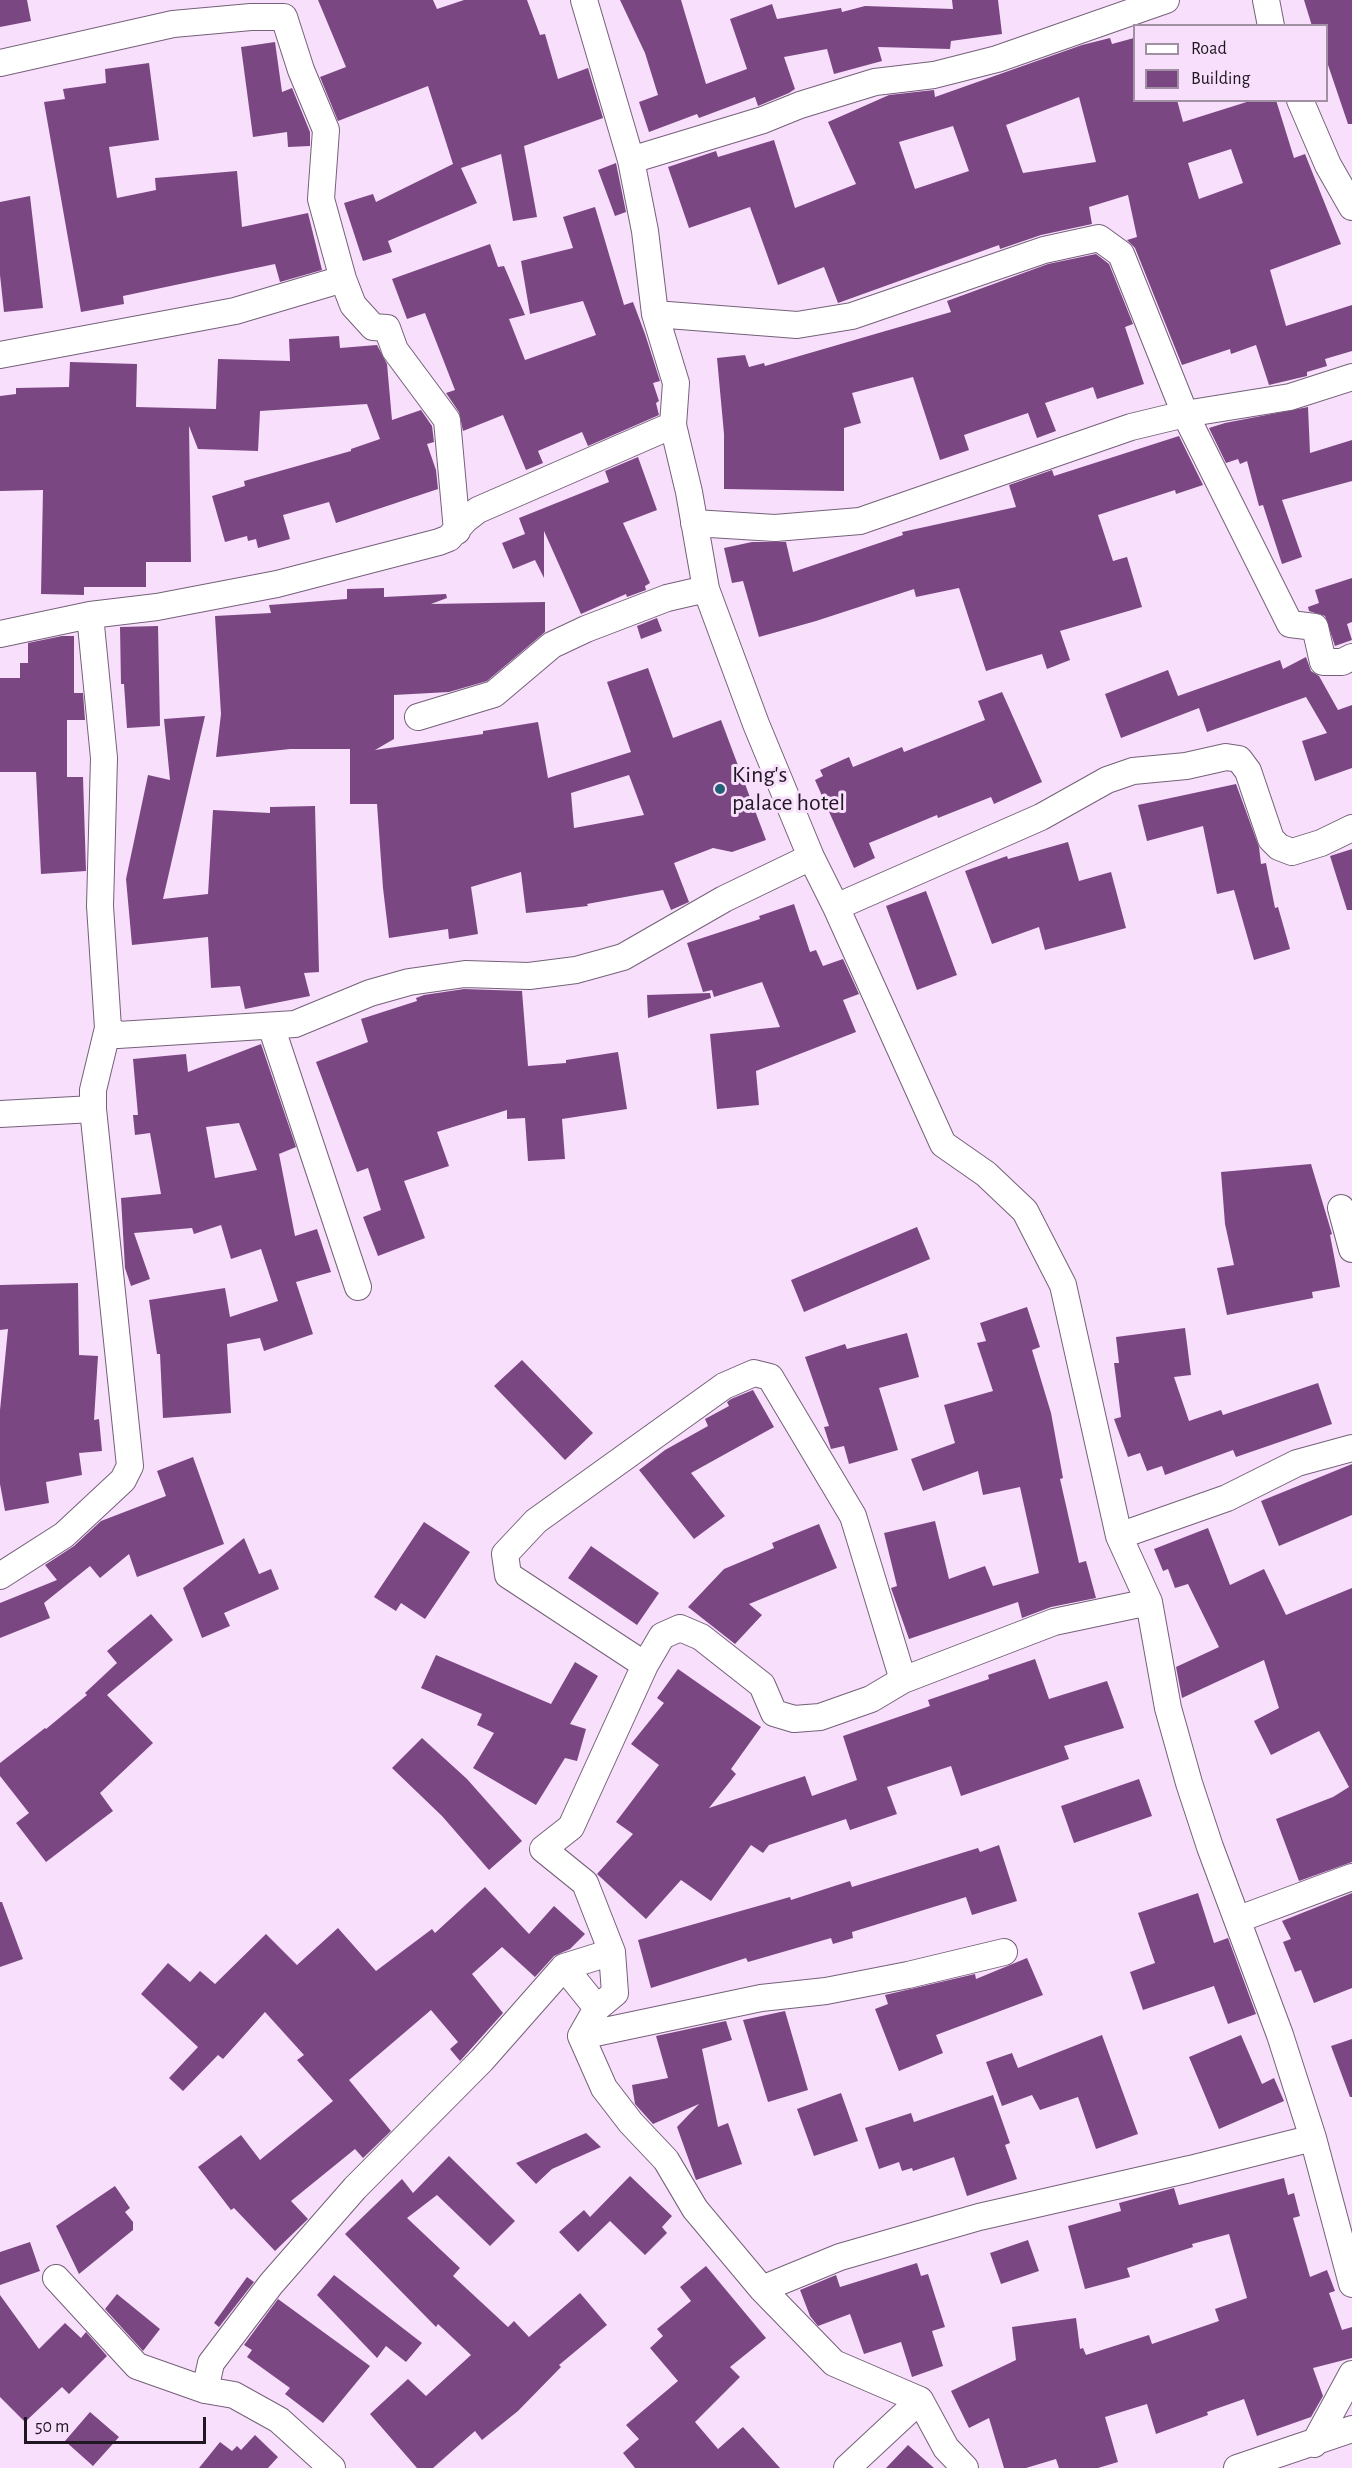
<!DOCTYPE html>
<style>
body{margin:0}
#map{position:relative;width:1352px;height:2468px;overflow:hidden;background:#f8dffc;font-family:"Alegreya Sans",sans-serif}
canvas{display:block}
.legend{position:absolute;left:1133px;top:24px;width:195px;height:78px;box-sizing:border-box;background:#f8dffc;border:2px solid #a18fa4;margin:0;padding:8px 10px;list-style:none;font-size:18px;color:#1f1721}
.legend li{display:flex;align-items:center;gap:12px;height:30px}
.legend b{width:30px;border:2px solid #a18fa4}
.scale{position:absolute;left:24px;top:2417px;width:182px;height:27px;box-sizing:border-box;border:3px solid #1f1721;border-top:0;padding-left:8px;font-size:18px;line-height:21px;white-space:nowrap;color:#1f1721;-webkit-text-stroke:4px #f8dffc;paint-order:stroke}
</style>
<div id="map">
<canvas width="1352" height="2468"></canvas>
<ul class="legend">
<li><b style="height:8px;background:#fff"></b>Road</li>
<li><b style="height:16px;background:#7b4783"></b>Building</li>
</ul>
<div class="scale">50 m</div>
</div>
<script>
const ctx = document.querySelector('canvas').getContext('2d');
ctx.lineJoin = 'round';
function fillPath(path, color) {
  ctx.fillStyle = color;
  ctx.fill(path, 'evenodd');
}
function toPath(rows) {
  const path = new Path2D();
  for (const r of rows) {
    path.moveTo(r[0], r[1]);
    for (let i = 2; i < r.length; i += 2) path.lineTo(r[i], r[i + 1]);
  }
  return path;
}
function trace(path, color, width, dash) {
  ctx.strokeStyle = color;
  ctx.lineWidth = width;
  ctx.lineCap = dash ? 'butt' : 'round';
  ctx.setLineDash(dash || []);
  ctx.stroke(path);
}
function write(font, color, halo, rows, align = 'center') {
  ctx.font = font + ' "Alegreya Sans",sans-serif';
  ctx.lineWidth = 6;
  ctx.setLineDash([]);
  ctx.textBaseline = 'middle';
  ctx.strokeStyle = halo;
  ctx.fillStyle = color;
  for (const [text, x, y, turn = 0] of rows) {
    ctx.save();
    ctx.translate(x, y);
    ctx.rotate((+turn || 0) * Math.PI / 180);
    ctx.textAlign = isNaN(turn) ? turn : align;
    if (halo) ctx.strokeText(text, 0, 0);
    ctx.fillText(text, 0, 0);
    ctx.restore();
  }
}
const building = toPath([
 [0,0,27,0,31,21,0,27],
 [318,0,433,0,437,9,464,0,527,0,540,35,545,34,558,79,588,68,603,118,524,146,537,217,513,221,501,154,461,168,477,203,388,241,392,252,363,261,344,203,373,194,376,202,453,164,428,86,338,121,320,77,346,67],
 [620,0,681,0,706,84,747,69,730,19,772,4,777,19,841,8,842,12,865,6,953,9,952,0,998,0,1002,34,951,41,950,49,878,47,882,61,834,74,827,49,784,57,795,89,789,93,758,106,755,97,699,118,697,114,649,132,639,102,658,95,645,53],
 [1304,0,1352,0,1352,124,1348,124,1326,59,1326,26,1312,26],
 [1110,38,1112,44,1134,38,1134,100,1177,100,1183,122,1253,100,1276,100,1294,158,1305,154,1341,244,1270,270,1286,326,1352,305,1352,351,1325,359,1327,366,1307,372,1307,376,1269,385,1256,345,1231,354,1230,349,1182,365,1135,248,1127,240,1137,237,1128,195,1089,207,1092,224,1041,235,1000,249,999,245,838,303,824,267,778,285,750,207,689,228,668,167,716,151,718,157,774,140,795,208,856,184,828,122,889,95,934,90,935,97,1082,45],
 [1079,97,1096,162,1023,173,1006,125],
 [953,126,969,171,915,189,899,142],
 [1231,149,1243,183,1199,199,1188,163],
 [275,42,282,92,292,88,310,132,310,146,288,147,287,132,253,137,241,47],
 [149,63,159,140,109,147,117,198,156,190,155,178,237,171,242,227,308,213,322,270,280,282,275,264,123,296,124,304,81,312,44,102,65,99,63,89,106,83,105,69],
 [616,163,626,212,615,216,598,170],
 [30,196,43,308,4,312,0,275,0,202],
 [595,207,624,305,633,302,645,334,660,381,653,383,659,401,656,403,659,415,588,446,582,432,538,451,543,463,526,470,503,415,463,431,459,412,446,393,455,390,425,313,407,319,392,279,490,244,498,267,504,266,525,315,509,319,525,360,596,335,583,301,530,314,521,261,573,248,563,217],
 [1096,254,1109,264,1133,324,1125,327,1144,384,1097,399,1093,387,1045,403,1056,431,1037,438,1028,413,964,435,969,450,940,460,913,377,852,393,861,423,844,428,844,491,724,489,724,434,717,358,745,355,749,367,764,363,765,366,951,312,947,301,1048,264],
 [339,336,340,348,377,345,387,364,392,420,421,410,432,426,434,442,427,444,436,470,438,489,336,523,329,502,283,515,290,539,258,548,256,539,248,541,247,536,225,542,212,496,245,486,244,481,351,451,351,449,380,439,367,404,260,411,258,451,198,449,189,426,191,562,146,562,146,587,84,587,84,595,41,594,43,490,0,491,0,396,16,394,16,388,69,387,70,362,137,364,136,407,216,409,218,359,290,361,289,339],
 [1308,407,1310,453,1352,440,1352,481,1282,500,1302,557,1282,564,1263,505,1259,506,1247,461,1240,464,1238,459,1226,463,1209,428,1225,423],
 [1179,436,1203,485,1176,494,1175,490,1098,515,1113,561,1127,557,1142,607,1060,631,1070,660,1047,669,1042,654,986,671,959,588,916,597,914,589,816,621,759,637,743,581,732,583,724,548,752,542,786,542,793,572,903,535,902,532,1016,507,1009,485,1052,470,1054,476],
 [638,457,657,510,623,523,650,583,645,586,646,590,627,597,626,594,581,614,544,531,544,578,535,560,513,569,502,543,525,534,519,518,609,482,605,471],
 [1352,578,1352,622,1347,624,1352,640,1335,646,1325,616,1309,611,1308,607,1319,603,1315,590],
 [384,588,384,597,446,594,447,598,431,604,545,602,545,632,487,681,449,692,394,695,394,739,375,750,483,734,483,731,538,722,548,778,631,752,607,682,648,668,673,738,721,720,766,840,732,852,713,848,674,863,689,902,671,910,663,890,587,904,588,906,526,913,521,872,471,887,478,934,449,939,448,929,389,938,383,888,377,804,350,804,350,749,290,749,216,757,221,714,215,616,271,613,269,605,347,599,347,589],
 [629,775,644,815,574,828,571,793],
 [657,618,662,631,641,639,637,626],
 [158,626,160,726,127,728,124,684,121,684,120,627],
 [62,636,74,636,74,693,83,693,85,720,67,720,67,777,83,777,86,871,41,874,36,772,0,772,0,678,20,678,20,663,28,663,28,643],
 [1306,657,1311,671,1319,676,1338,710,1352,705,1352,768,1315,781,1302,741,1327,733,1306,697,1207,732,1199,708,1121,738,1105,694,1168,670,1178,696,1280,660,1283,669],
 [1002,692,1042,782,994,804,991,797,938,818,937,815,869,843,875,858,854,868,815,780,823,776,820,770,849,757,853,767,902,747,904,752,985,720,978,701],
 [205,716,163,899,208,894,213,810,270,813,270,807,315,806,319,972,304,973,310,996,245,1009,240,986,211,988,208,937,132,945,126,879,148,775,170,780,164,719],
 [1236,784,1259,847,1261,864,1266,863,1275,908,1278,907,1290,949,1254,960,1234,890,1217,894,1203,826,1147,841,1138,805],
 [1068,842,1079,881,1111,872,1126,928,1045,950,1039,927,992,944,965,871,1007,856,1008,859],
 [1352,849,1352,910,1347,910,1330,856],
 [926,891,957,975,917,990,886,906],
 [794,904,810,952,816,950,823,966,843,959,859,994,843,1000,856,1032,756,1071,759,1105,717,1109,710,1034,780,1027,762,982,714,997,712,990,703,992,687,943,760,919,759,916],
 [464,989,522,991,528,1066,566,1063,566,1060,618,1052,627,1109,562,1119,565,1159,528,1161,525,1118,507,1119,507,1110,437,1132,449,1166,404,1181,425,1238,378,1256,363,1217,381,1210,368,1168,357,1172,316,1062,368,1042,361,1019,417,1001,416,998,424,995],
 [710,993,711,998,648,1018,647,995],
 [261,1044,296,1147,279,1154,295,1236,317,1229,331,1272,296,1282,313,1334,264,1351,260,1338,227,1344,231,1413,163,1418,160,1354,157,1354,149,1300,225,1288,230,1317,278,1301,261,1249,231,1259,221,1225,194,1234,192,1228,134,1233,150,1279,131,1286,125,1268,121,1198,161,1194,150,1133,135,1135,133,1115,138,1115,133,1059,186,1054,188,1072],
 [239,1123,257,1170,215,1178,206,1127],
 [1311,1164,1332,1234,1330,1235,1340,1287,1312,1292,1313,1298,1227,1315,1217,1268,1234,1265,1225,1224,1221,1172],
 [917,1227,930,1259,804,1312,791,1280],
 [78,1283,79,1355,98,1356,94,1420,99,1419,102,1451,79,1453,82,1475,46,1482,49,1503,5,1511,0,1484,0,1410,8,1329,0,1330,0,1285],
 [1027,1307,1040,1347,1032,1350,1051,1413,1063,1478,1060,1479,1079,1563,1086,1561,1096,1598,1051,1607,1022,1618,1018,1602,909,1639,891,1588,897,1586,884,1533,935,1521,949,1579,985,1566,993,1586,1039,1573,1020,1487,983,1495,978,1471,923,1491,911,1459,955,1443,944,1405,993,1391,977,1343,986,1341,980,1323],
 [1185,1328,1191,1375,1174,1377,1189,1421,1221,1410,1223,1415,1318,1383,1332,1424,1236,1457,1233,1450,1165,1475,1162,1466,1147,1471,1140,1453,1128,1457,1114,1419,1121,1417,1114,1363,1119,1363,1116,1337],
 [907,1333,919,1377,879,1388,898,1450,849,1464,844,1446,831,1449,824,1427,829,1426,805,1357,845,1344,847,1349],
 [522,1360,593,1433,565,1460,494,1386],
 [753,1390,774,1427,691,1473,725,1516,694,1539,639,1470,665,1450,708,1426,705,1419,729,1406,727,1402,731,1399],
 [193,1457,224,1544,137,1577,129,1554,100,1578,90,1566,44,1603,50,1618,0,1638,0,1603,57,1580,45,1565,74,1546,101,1521,166,1496,157,1471],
 [1352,1464,1352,1515,1279,1546,1261,1501],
 [424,1522,470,1552,425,1619,401,1603,396,1611,374,1597],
 [819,1524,837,1568,749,1604,762,1615,735,1644,688,1607,724,1569,774,1548,772,1543],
 [1208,1528,1230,1585,1264,1569,1286,1615,1352,1588,1352,1862,1299,1881,1276,1819,1333,1797,1349,1787,1319,1731,1271,1755,1254,1721,1279,1708,1264,1660,1182,1698,1176,1667,1219,1647,1188,1584,1175,1588,1168,1569,1163,1571,1154,1549],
 [244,1538,259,1574,271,1569,279,1589,224,1613,230,1626,202,1638,183,1588],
 [591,1546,659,1593,637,1625,568,1578],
 [151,1614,173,1640,107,1695,153,1743,100,1793,113,1811,46,1862,16,1823,29,1813,0,1776,0,1763,45,1728,46,1729,87,1695,85,1693,117,1663,107,1651],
 [436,1655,551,1704,575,1662,598,1676,570,1724,586,1729,577,1761,565,1758,536,1805,473,1768,494,1733,477,1725,482,1714,421,1688],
 [1035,1659,1049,1699,1107,1681,1124,1728,1064,1746,1069,1759,961,1796,951,1766,887,1787,897,1814,850,1830,846,1819,769,1845,763,1853,751,1845,711,1901,681,1880,646,1919,597,1874,633,1834,616,1822,659,1765,631,1744,664,1703,657,1698,678,1669,761,1727,731,1769,736,1774,709,1808,805,1776,812,1796,857,1780,843,1736,930,1706,928,1700,989,1679,988,1675],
 [422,1738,467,1779,522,1841,489,1870,442,1816,392,1768],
 [1139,1779,1152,1816,1074,1843,1061,1806],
 [999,1845,1017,1901,972,1915,966,1897,852,1932,853,1938,833,1944,831,1938,748,1962,746,1958,651,1988,638,1940,790,1897,791,1900,850,1881,852,1887,978,1848,980,1852],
 [485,1887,529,1934,554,1906,585,1934,570,1949,554,1956,535,1977,502,1947,472,1974,503,2013,460,2061,450,2049,458,2042,431,2010,349,2080,391,2131,363,2158,355,2149,291,2201,308,2219,275,2251,234,2208,231,2210,198,2167,241,2135,260,2160,333,2101,297,2060,304,2055,265,2012,223,2059,218,2055,183,2091,169,2078,198,2047,141,1994,168,1963,190,1982,200,1971,215,1984,266,1934,297,1965,338,1928,376,1971,432,1929,435,1933],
 [1198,1893,1214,1943,1228,1938,1256,2014,1228,2024,1214,1986,1143,2010,1130,1972,1155,1963,1138,1913],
 [1352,1893,1352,1988,1314,2003,1301,1970,1295,1972,1283,1942,1291,1939,1282,1921],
 [0,1902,2,1902,23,1959,0,1967],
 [1027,1958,1043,1995,936,2035,943,2053,899,2071,875,2009,888,2004,885,1995,975,1974,976,1979],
 [785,2011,808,2090,768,2102,743,2020],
 [726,2021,732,2040,702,2049,718,2127,728,2123,742,2164,696,2180,677,2127,699,2104,653,2124,635,2104,632,2085,668,2078,656,2036],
 [1102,2035,1138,2134,1096,2149,1078,2097,1040,2110,1032,2095,1002,2106,986,2062,1012,2053,1018,2068],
 [1241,2035,1262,2084,1274,2078,1284,2101,1219,2129,1189,2057],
 [1352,2039,1352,2097,1350,2097,1331,2046],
 [841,2093,858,2141,814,2156,797,2109],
 [993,2095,1010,2143,1005,2145,1017,2179,967,2196,954,2157,913,2171,912,2168,902,2171,899,2162,879,2169,865,2128,911,2113,914,2122],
 [586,2133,601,2147,552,2169,536,2184,516,2163],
 [449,2156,515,2221,490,2246,437,2195,407,2218,460,2268,453,2276,508,2327,514,2321,529,2337,580,2293,607,2325,559,2365,561,2367,518,2411,482,2440,475,2431,433,2468,417,2468,370,2414,408,2379,426,2396,471,2355,438,2324,436,2327,345,2234,402,2179,413,2193],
 [630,2176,672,2216,662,2227,667,2233,645,2255,610,2221,578,2252,559,2232,584,2210,590,2217],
 [1284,2178,1288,2195,1294,2193,1300,2216,1293,2218,1310,2277,1327,2270,1335,2291,1329,2293,1342,2330,1352,2327,1352,2358,1313,2368,1323,2396,1311,2417,1257,2436,1244,2399,1207,2412,1208,2415,1156,2434,1147,2404,1105,2417,1118,2462,1098,2468,1059,2468,1056,2459,1026,2468,1004,2468,989,2418,969,2428,951,2391,1016,2360,1012,2327,1076,2318,1080,2349,1083,2348,1086,2355,1149,2335,1152,2344,1219,2321,1215,2309,1247,2298,1229,2234,1192,2244,1193,2247,1127,2268,1130,2277,1085,2289,1068,2226,1121,2211,1119,2203,1174,2188,1179,2205],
 [115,2186,130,2208,125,2212,133,2222,133,2230,79,2274,56,2226],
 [1028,2240,1039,2271,1001,2284,990,2253],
 [30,2242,40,2271,0,2285,0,2252],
 [917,2263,921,2276,928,2274,945,2327,932,2331,943,2366,912,2377,901,2342,864,2354,850,2314,818,2326,810,2316,800,2290,836,2275,840,2287],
 [706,2266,766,2338,730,2367,740,2377,695,2422,718,2449,743,2427,780,2468,635,2468,623,2453,639,2439,626,2425,678,2381,650,2348,663,2336,657,2329,691,2301,680,2287],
 [334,2275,422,2343,406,2362,386,2346,377,2358,317,2295],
 [247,2277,254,2282,219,2327,214,2323],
 [117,2294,160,2329,143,2351,105,2309],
 [0,2295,39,2349,65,2323,81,2338,86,2332,107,2356,69,2394,62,2387,25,2422,0,2397],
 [278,2299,370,2366,323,2423,285,2394,290,2388,247,2357,252,2350,244,2345],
 [90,2412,119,2437,93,2466,65,2441],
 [255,2435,278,2457,268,2468,199,2468,220,2442,232,2451,237,2446,241,2450],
 [908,2445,934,2468,886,2468]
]);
const minor = toPath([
 [584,0,631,160,645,231,655,314,676,383,673,425,689,492,706,589,756,724,811,857,836,907,943,1144,986,1174,1025,1211,1063,1285,1119,1536,1149,1602,1168,1708,1189,1783,1210,1847,1280,2035,1313,2138,1352,2284],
 [1266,0,1271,26],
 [0,63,173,24,251,17,284,17,301,70,326,130,321,199,343,279,353,305,373,327,387,328,395,350,447,420,457,531],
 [1300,100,1328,165,1352,207],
 [631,160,763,120,800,105,875,82,934,75,997,59,1166,0],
 [655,314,797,325,852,316,1044,250,1099,238,1121,254,1185,414,1290,624,1315,627,1323,662,1342,662,1352,657],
 [0,355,235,311,343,279],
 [694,523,775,528,860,521,1131,427,1185,414,1290,397,1352,377],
 [0,634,90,615,157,607,277,584,439,542,449,538,465,520,478,510,673,425],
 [418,717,494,694,552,645,586,629,667,598,706,589],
 [836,907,1041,817,1107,780,1133,771,1186,766,1226,757,1239,759,1248,771,1271,839,1279,847,1292,852,1321,843,1352,828],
 [271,1026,358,1287],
 [108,1028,118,1035,295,1024,370,993,409,982,465,974,529,976,576,970,623,957,724,899,811,857],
 [0,1114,93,1109],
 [1341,1208,1352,1249],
 [1119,1536,1227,1498,1297,1463,1352,1448],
 [0,1576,64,1535,123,1480,130,1466,93,1109,93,1090,108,1028,100,906,104,758,90,615],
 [645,1665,508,1575,505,1554,536,1521,724,1386,754,1373,770,1377,853,1516,903,1680],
 [1239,1919,1352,1877],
 [564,1967,597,2008],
 [581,2036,597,2008,615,1993,612,1952,585,1883,543,1849,571,1827,645,1665,662,1636,680,1628,701,1637,762,1685,774,1713,794,1719,820,1717,871,1699,903,1680,1054,1622,1149,1602],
 [581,2036,604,2088,631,2123,666,2160,695,2209,762,2289,834,2363,920,2400,946,2448,965,2468],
 [581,2036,761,1998,826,1991,908,1975,1004,1952],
 [56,2278,137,2366,205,2390,234,2395,279,2420,332,2468],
 [762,2289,840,2257,979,2217,1190,2169,1313,2138],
 [205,2390,211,2363,271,2284,355,2188,482,2060,564,1967,612,1952],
 [1314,2444,1352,2374],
 [847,2468,920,2400],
 [1237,2468,1352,2429]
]);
const markers = [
 [720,789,6,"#236177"]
];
const poiNames = [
 ["King's",732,775],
 ["palace hotel",732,803]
];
fillPath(building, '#7b4783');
trace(minor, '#756079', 28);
trace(minor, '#fff', 26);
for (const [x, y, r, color] of markers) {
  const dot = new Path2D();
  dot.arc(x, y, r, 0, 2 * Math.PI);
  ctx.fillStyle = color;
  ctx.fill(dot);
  trace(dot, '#f8dffc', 2);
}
write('24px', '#1f1721', '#f8dffc', poiNames, 'left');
</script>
